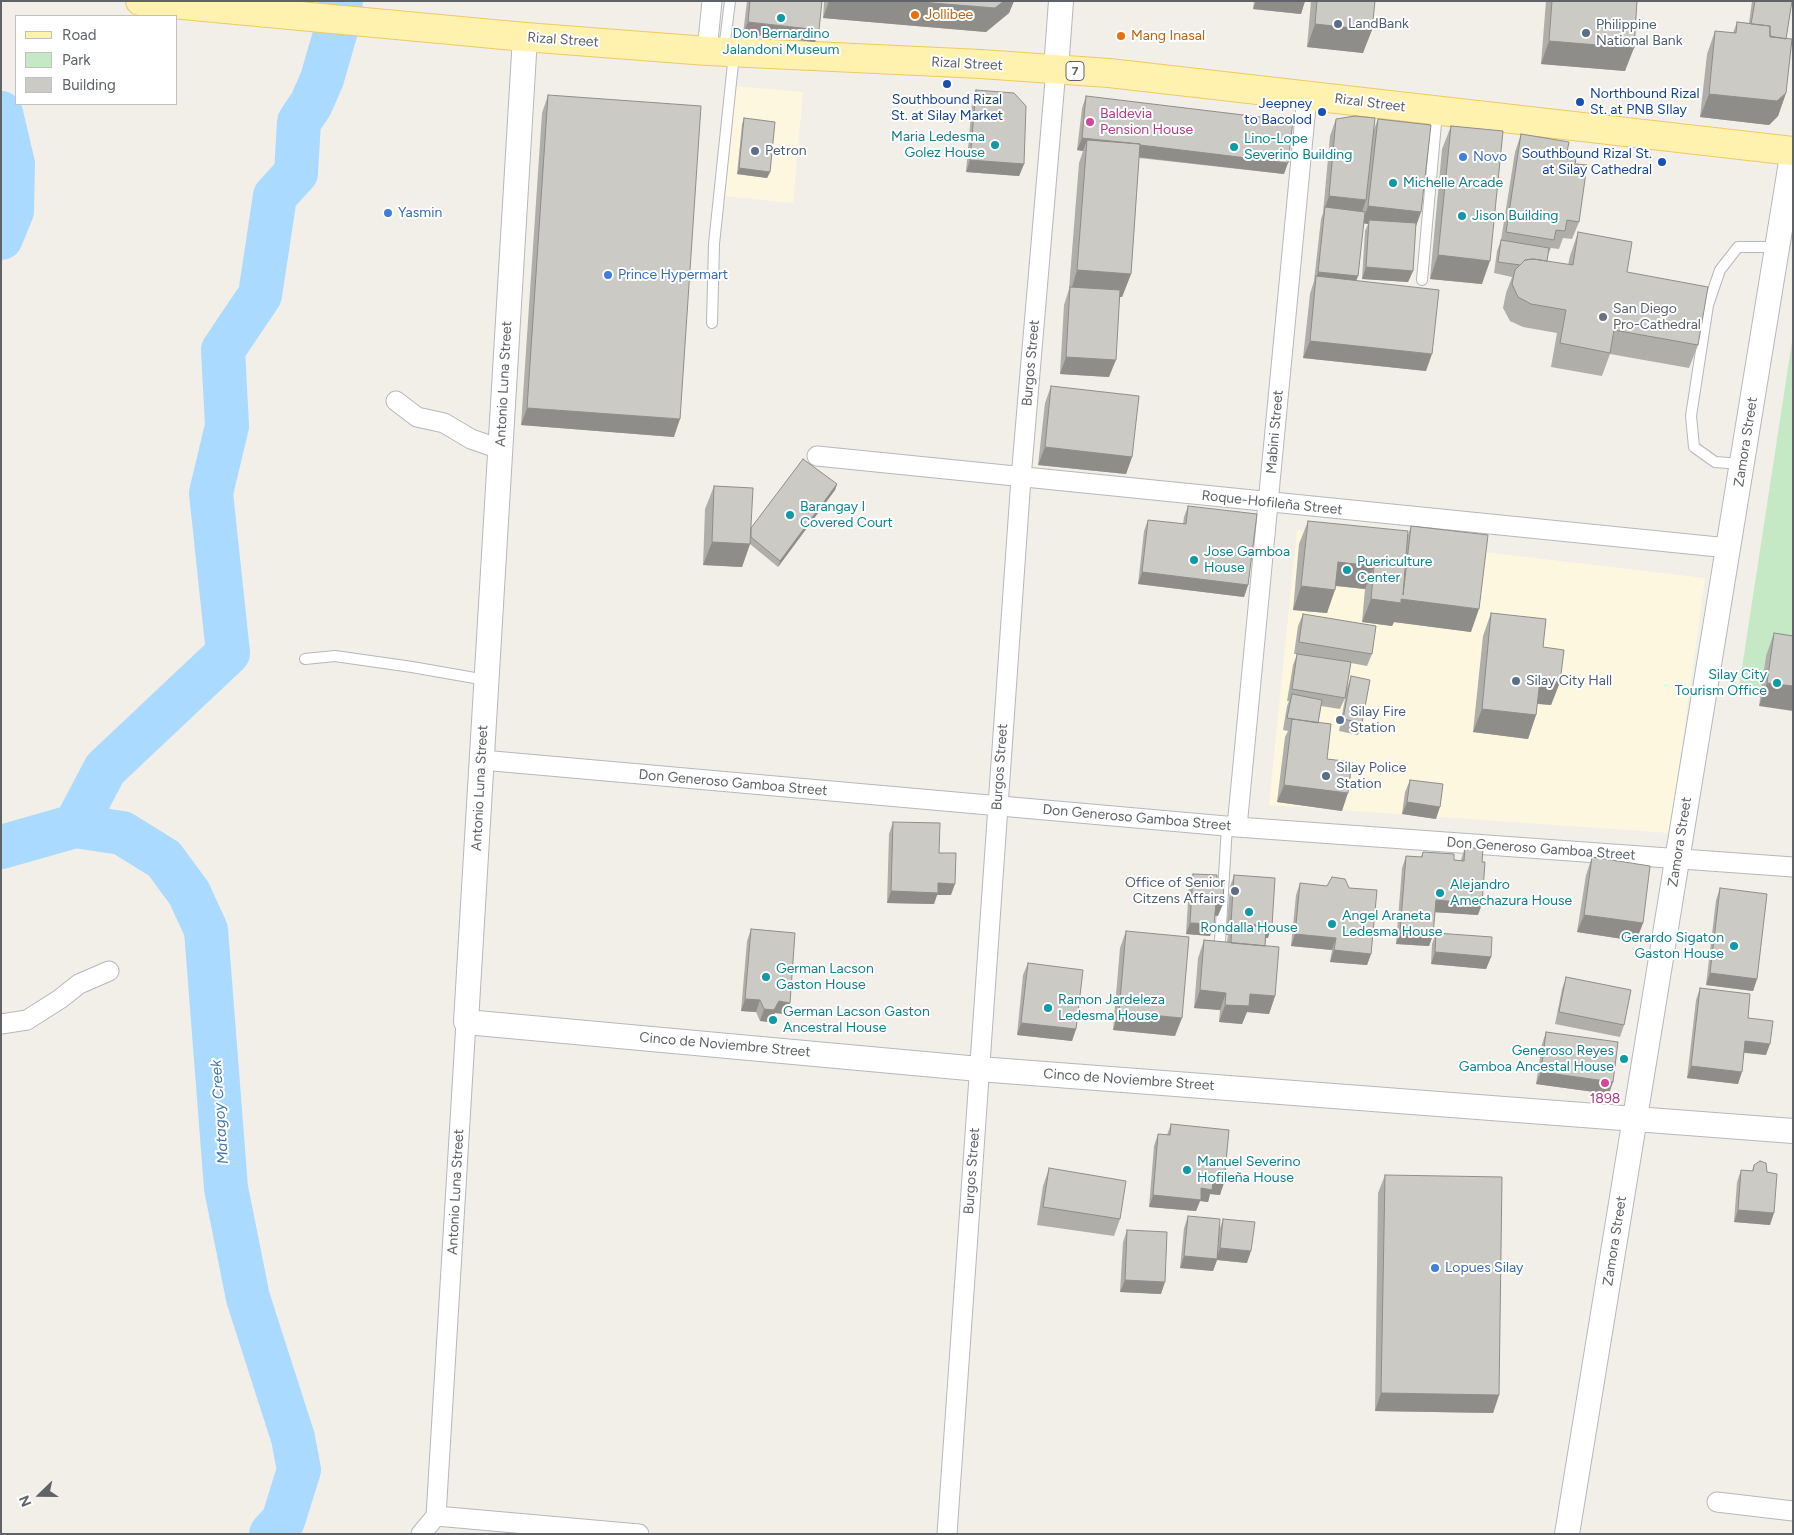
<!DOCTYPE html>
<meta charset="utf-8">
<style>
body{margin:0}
#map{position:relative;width:1794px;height:1535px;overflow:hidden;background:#f1efe8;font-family:Figtree,sans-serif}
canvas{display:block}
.frame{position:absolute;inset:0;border:2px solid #5f6368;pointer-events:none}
.legend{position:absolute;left:15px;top:15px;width:162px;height:90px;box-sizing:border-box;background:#fff;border:1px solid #bfc1c3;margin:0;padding:6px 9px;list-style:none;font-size:15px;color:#5f6368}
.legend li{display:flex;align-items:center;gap:10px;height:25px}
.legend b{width:25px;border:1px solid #bfc1c3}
.north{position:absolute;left:15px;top:1470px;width:50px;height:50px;-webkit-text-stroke:4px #fff;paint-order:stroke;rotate:248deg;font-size:14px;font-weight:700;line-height:20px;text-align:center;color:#5f6368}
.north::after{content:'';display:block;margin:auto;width:18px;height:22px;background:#5f6368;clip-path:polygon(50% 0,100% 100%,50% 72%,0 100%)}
</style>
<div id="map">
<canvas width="1794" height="1535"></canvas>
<div class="frame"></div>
<ul class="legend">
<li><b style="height:6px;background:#fff2af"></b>Road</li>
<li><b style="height:14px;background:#c5e8c5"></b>Park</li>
<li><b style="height:14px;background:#cccac5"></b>Building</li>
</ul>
<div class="north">N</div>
</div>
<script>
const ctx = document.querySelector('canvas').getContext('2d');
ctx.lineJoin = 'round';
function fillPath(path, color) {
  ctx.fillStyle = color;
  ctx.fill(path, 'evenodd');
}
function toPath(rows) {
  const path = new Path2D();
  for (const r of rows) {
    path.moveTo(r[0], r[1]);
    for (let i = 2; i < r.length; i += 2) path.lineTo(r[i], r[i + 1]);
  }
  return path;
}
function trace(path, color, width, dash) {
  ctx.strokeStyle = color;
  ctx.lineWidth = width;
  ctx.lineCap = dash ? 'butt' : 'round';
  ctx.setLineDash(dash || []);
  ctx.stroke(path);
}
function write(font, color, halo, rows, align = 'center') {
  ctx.font = font + ' Figtree,sans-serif';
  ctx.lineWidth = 4;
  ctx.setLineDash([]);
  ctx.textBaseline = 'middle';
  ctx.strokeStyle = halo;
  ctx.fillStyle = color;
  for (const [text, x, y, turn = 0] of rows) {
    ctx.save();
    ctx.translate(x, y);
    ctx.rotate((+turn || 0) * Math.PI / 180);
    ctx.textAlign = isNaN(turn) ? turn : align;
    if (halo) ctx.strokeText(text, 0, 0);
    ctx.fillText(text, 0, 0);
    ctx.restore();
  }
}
const commercial = toPath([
 [733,86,803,92,793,203,723,196],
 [1297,530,1705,578,1670,833,1269,805]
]);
const green = toPath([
 [1793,335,1793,701,1738,694]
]);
const river = toPath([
 [1,113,13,164,12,211,1,238],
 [75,826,105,769,228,653,211,493,227,426,223,350,260,295,275,196,296,173,299,122,311,104,322,79,339,20,341,1],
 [1,847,75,826,122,833,164,859,189,893,206,930,226,1188,248,1298,293,1438,299,1470,283,1521,271,1534]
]);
const service = toPath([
 [724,50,730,1],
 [1422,280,1437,112],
 [712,323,714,244,734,54],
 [1742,464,1715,462,1694,447,1691,416,1708,305,1720,270,1738,247,1777,247],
 [305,659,335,656,412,667,486,680],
 [1220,941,1227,826]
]);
const minor = toPath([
 [707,51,712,1],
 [396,401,417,417,444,423,471,439,500,449],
 [817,456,1728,548],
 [482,760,1237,827,1793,867],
 [1237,827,1307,96],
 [1,1024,27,1020,60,999,79,984,109,971],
 [1717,1502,1793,1511],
 [436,1516,639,1534],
 [421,1534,436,1516,466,1022],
 [947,1534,1021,478,1056,69]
]);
const tertiary = toPath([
 [525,37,466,1022,979,1069,1793,1131],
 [1056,69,1061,1],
 [1567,1534,1793,150]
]);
const primary = toPath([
 [140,1,525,37,707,51,981,64,1109,73,1793,151]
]);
const wall = toPath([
 [747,1,822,1,815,42,743,34],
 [824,1,1014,1,1009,13,986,32,823,18],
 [1254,1,1305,1,1301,14,1253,9],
 [1311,1,1375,1,1363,53,1307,47],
 [1546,1,1637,1,1625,71,1541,64],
 [1752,1,1792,1,1786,39,1786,93,1778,116,1769,125,1700,117,1707,54,1715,31,1733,33,1737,22,1749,23],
 [976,90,1024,164,1019,176,966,172,972,102],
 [548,95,674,437,521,425,542,113],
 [1086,96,1284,174,1139,158,1131,274,1122,297,1119,297,1109,377,1060,374,1064,305,1069,289,1079,163,1083,151,1077,150,1082,108],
 [744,118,770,172,767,178,737,174,742,124],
 [1336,119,1374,129,1378,119,1421,212,1415,228,1413,271,1408,282,1362,279,1365,231,1368,224,1363,223,1358,276,1356,281,1426,371,1303,358,1310,294,1314,281,1321,219,1323,213,1330,136],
 [1451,126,1482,284,1430,279,1442,149],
 [1521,134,1567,152,1575,164,1579,222,1572,239,1563,238,1559,249,1551,248,1547,257,1547,261,1568,265,1570,256,1578,232,1627,272,1698,345,1689,368,1610,354,1602,376,1551,367,1557,333,1523,327,1510,321,1503,308,1506,293,1512,277,1494,273,1497,251,1501,240,1515,152],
 [1051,386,1132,457,1126,474,1038,465,1045,403],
 [837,484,835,490,778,567,750,544,742,567,703,565,705,509,714,486,751,528],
 [1188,506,1248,585,1244,597,1138,584,1144,531,1148,520,1183,524,1184,517],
 [1308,521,1408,535,1411,526,1471,632,1394,622,1392,626,1362,622,1365,589,1335,586,1327,613,1293,610,1299,544],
 [1491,613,1543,647,1560,682,1551,705,1537,704,1536,715,1528,739,1473,732,1483,636],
 [1303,614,1372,654,1367,666,1351,663,1345,698,1340,709,1321,706,1318,723,1327,759,1342,811,1277,802,1285,737,1288,731,1283,730,1287,706,1289,701,1287,701,1293,665,1297,654,1294,654,1298,626],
 [1774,633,1793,636,1759,706,1766,656],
 [1351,676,1362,723,1358,735,1339,731,1347,688],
 [1410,780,1436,819,1402,814,1405,792],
 [893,822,939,853,951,895,937,895,934,904,887,903,889,834],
 [1465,847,1478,915,1435,912,1433,935,1429,946,1396,944,1402,868,1406,856,1421,857,1423,852,1454,860,1461,860],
 [1592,857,1643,923,1636,941,1577,932,1586,875],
 [1193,874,1218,916,1215,915,1210,936,1186,934,1189,885],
 [1234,875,1268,938,1266,938,1265,946,1275,996,1269,1014,1247,1012,1242,1024,1219,1022,1220,1010,1194,1008,1198,958,1204,940,1227,942,1228,935,1226,935,1230,887],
 [1300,883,1371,954,1367,965,1330,962,1332,950,1291,946,1296,895],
 [1720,888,1757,979,1753,991,1706,985,1716,900],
 [751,929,786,1014,775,1013,770,1022,760,1021,756,1012,741,1011,747,941],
 [1126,931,1175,1036,1113,1030,1120,948],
 [1436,933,1491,957,1486,969,1431,964,1432,944],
 [1028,963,1076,1029,1072,1041,1017,1035,1023,975],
 [1566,977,1624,1025,1620,1037,1555,1024,1562,989],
 [1700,988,1748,1018,1766,1055,1744,1053,1738,1084,1687,1078,1696,1000],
 [1546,1032,1609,1094,1536,1084,1542,1044],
 [1171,1124,1220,1195,1210,1194,1208,1202,1200,1201,1196,1211,1149,1207,1154,1146,1158,1134,1167,1135],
 [1754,1165,1770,1225,1734,1222,1737,1182,1741,1170,1752,1171],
 [1049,1168,1120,1219,1114,1236,1037,1225,1043,1186],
 [1385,1175,1499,1395,1493,1413,1375,1411,1378,1193],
 [1188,1216,1220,1228,1223,1219,1247,1263,1217,1260,1213,1271,1180,1268,1184,1228],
 [1127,1230,1161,1294,1120,1292,1123,1242]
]);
const shadedWall = toPath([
 [829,1,1014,1,1009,13,986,32,823,18],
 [1256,1,1305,1,1301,14,1253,9],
 [748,22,819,30,815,42,743,34],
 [1315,24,1372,30,1363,53,1307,47],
 [1549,41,1634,48,1625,71,1541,64],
 [1786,93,1778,116,1769,125,1700,117,1709,94],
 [1082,138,1288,163,1284,174,1086,151,1087,140,1083,151,1077,150],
 [970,160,1024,164,1019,176,966,172],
 [739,168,770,172,767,178,737,174],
 [1329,196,1366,200,1360,218,1325,207,1323,213],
 [1368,206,1421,212,1415,229,1369,220,1368,224,1362,223],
 [1438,255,1490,261,1482,284,1430,279],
 [1366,267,1413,271,1408,282,1362,279],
 [1077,270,1131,274,1122,297,1070,294],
 [1318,272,1358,276,1353,288,1316,279],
 [1310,341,1432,354,1426,371,1303,358],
 [1066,357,1116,360,1109,377,1060,374],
 [527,408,680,419,674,437,521,425],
 [1045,447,1132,457,1126,474,1038,465],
 [837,484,835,490,778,567,780,561],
 [712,542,750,544,742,567,703,565],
 [1338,562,1374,566,1365,589,1329,585],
 [1142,572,1248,585,1244,597,1138,584],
 [1301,586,1335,590,1327,613,1293,610],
 [1371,599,1401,599,1479,609,1471,632,1394,622,1392,626,1362,622],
 [1540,680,1560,682,1551,705,1531,703],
 [1767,683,1793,686,1793,711,1759,706],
 [1482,709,1536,715,1528,739,1473,732],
 [1284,785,1348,793,1342,811,1277,802],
 [1407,802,1440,807,1436,819,1402,814],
 [938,883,955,884,951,895,937,895,934,904,887,903,891,891],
 [1436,900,1482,904,1478,915,1432,912],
 [1216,903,1223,904,1218,916,1211,915],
 [1584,915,1643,923,1636,941,1577,932],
 [1190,923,1214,924,1210,936,1186,934],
 [1231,923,1272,926,1268,938,1232,935,1232,924,1228,935,1226,935],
 [1400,932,1433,935,1429,946,1396,944],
 [1295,934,1336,938,1332,950,1291,946],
 [1334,950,1371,954,1367,965,1330,962],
 [1435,952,1491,957,1486,969,1431,964],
 [1710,973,1757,979,1753,991,1706,985],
 [1200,990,1226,993,1220,1010,1194,1008],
 [1250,994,1275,996,1269,1014,1247,1012,1242,1024,1219,1022,1225,1005],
 [745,999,760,1000,756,1012,741,1011],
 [779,1001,790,1003,786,1014,775,1013,770,1022,760,1021,764,1009],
 [1119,1012,1182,1018,1175,1036,1113,1030],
 [1021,1023,1076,1029,1072,1041,1017,1035],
 [1745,1041,1770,1044,1766,1055,1741,1052],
 [1691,1066,1742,1072,1738,1084,1687,1078],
 [1541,1072,1613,1082,1609,1094,1536,1084],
 [1213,1182,1224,1183,1220,1195,1210,1194,1208,1202,1200,1201,1196,1211,1149,1207,1153,1195,1201,1188],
 [1738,1210,1774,1213,1770,1225,1734,1222],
 [1220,1248,1251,1251,1247,1263,1217,1260,1213,1271,1180,1268,1184,1256,1216,1259],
 [1125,1280,1165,1282,1161,1294,1120,1292],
 [1381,1393,1499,1395,1493,1413,1375,1411]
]);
const building = toPath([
 [750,1,822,1,819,30,748,22,750,1],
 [908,1,1004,1,995,8,908,1],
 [1317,1,1375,1,1372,30,1315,24,1317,1],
 [1552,1,1637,1,1634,48,1549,41,1552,1],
 [1755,1,1792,1,1786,39,1770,36,1770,26,1751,24,1755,1],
 [1737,22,1770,26,1770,37,1792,39,1786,93,1777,101,1709,94,1715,31,1736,33,1737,22],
 [976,90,1014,93,1026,106,1024,164,970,160,976,90],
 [548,95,701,106,680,419,527,408,548,95],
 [1086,96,1293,121,1288,163,1140,145,1140,144,1082,138,1086,96],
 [1355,116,1375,118,1366,200,1329,196,1336,119,1355,116],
 [744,118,775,122,770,172,739,168,744,118],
 [1378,119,1431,125,1421,212,1368,206,1378,119],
 [1451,126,1503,131,1490,261,1438,255,1451,126],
 [1521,134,1569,142,1567,152,1577,153,1575,164,1587,165,1579,222,1567,220,1565,231,1556,230,1554,240,1506,232,1521,134],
 [1087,140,1140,144,1131,274,1077,270,1087,140],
 [1325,207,1365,212,1358,276,1318,272,1325,207],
 [1369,220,1416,223,1413,271,1366,267,1369,220],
 [1578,232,1632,242,1627,272,1708,287,1698,345,1614,330,1610,353,1560,343,1566,310,1531,304,1518,297,1512,284,1515,270,1525,260,1533,259,1573,265,1578,232],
 [1501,240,1549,248,1547,261,1533,259,1525,260,1520,265,1498,262,1501,240],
 [1316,276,1439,290,1432,354,1310,341,1316,276],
 [1070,287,1120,290,1116,360,1066,357,1070,287],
 [1051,386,1139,396,1132,457,1045,447,1051,386],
 [803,459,837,484,780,561,751,537,751,528,803,459],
 [714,486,753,488,750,544,712,542,714,486],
 [1188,506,1257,514,1248,585,1142,572,1148,520,1186,524,1188,506],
 [1308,521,1408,531,1403,595,1411,526,1488,535,1479,609,1401,599,1401,603,1371,599,1374,566,1338,562,1335,590,1301,586,1308,521],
 [1491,613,1546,619,1543,647,1564,650,1560,682,1540,680,1536,715,1482,709,1491,613],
 [1303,614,1376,626,1372,654,1299,642,1303,614],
 [1774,633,1793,636,1793,686,1767,683,1774,633],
 [1297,654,1351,662,1345,698,1292,689,1297,654],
 [1351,676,1370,680,1362,723,1343,719,1351,676],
 [1292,694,1322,700,1318,723,1287,718,1292,694],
 [1292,719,1331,724,1327,759,1352,762,1348,793,1284,785,1292,719],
 [1410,780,1443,784,1440,807,1407,802,1410,780],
 [893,822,940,823,939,853,956,853,955,884,938,883,938,893,891,891,893,822],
 [1465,847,1483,849,1482,862,1485,862,1482,904,1436,900,1433,935,1400,932,1406,856,1422,857,1423,852,1454,854,1454,860,1464,861,1465,847],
 [1592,857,1650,866,1643,923,1584,915,1592,857],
 [1193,874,1217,875,1217,879,1224,880,1223,904,1216,903,1214,924,1190,923,1193,874],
 [1234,875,1275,878,1272,926,1231,923,1234,875],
 [1332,877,1345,879,1349,888,1377,890,1371,954,1334,950,1336,938,1295,934,1300,883,1327,886,1332,877],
 [1720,888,1767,894,1757,979,1710,973,1720,888],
 [1232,924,1266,927,1265,946,1231,943,1232,924],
 [751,929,795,933,790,1003,779,1001,774,1010,764,1009,760,1000,745,999,751,929],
 [1126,931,1189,937,1182,1018,1119,1012,1126,931],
 [1436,933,1492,937,1491,957,1435,952,1436,933],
 [1204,940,1279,947,1275,996,1250,994,1249,1006,1225,1005,1226,993,1200,990,1204,940],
 [1028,963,1083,970,1076,1029,1021,1023,1028,963],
 [1566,977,1631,990,1624,1025,1559,1012,1566,977],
 [1700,988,1750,994,1748,1018,1773,1021,1770,1044,1745,1041,1742,1072,1691,1066,1700,988],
 [1546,1032,1618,1042,1613,1082,1541,1072,1546,1032],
 [1171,1124,1229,1130,1224,1183,1213,1182,1212,1190,1201,1188,1201,1200,1153,1195,1158,1134,1170,1135,1171,1124],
 [1760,1161,1766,1163,1767,1172,1777,1174,1774,1213,1738,1210,1741,1170,1753,1171,1754,1165,1760,1161],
 [1049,1168,1126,1181,1120,1219,1043,1207,1049,1168],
 [1385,1175,1502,1177,1499,1395,1381,1393,1385,1175],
 [1188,1216,1220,1219,1217,1259,1184,1256,1188,1216],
 [1223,1219,1255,1222,1251,1251,1220,1248,1223,1219],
 [1127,1230,1167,1232,1165,1282,1125,1280,1127,1230]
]);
const markers = [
 [915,15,5,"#e8710a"],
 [781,18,5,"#0f9aa8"],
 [1338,24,5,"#5c6f8a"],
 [1586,33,5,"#5c6f8a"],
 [1121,36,5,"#e8710a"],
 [947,84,5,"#1a4fb4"],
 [1580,102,5,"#1a4fb4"],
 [1322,112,5,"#1a4fb4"],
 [1090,122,5,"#d1479c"],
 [995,145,5,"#0f9aa8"],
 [1234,147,5,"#0f9aa8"],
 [755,151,5,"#5c6f8a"],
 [1463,157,5,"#3f7fe0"],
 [1662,162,5,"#1a4fb4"],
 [1393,183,5,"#0f9aa8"],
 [388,213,5,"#3f7fe0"],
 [1462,216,5,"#0f9aa8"],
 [608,275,5,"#3f7fe0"],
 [1603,317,5,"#6b7280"],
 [790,515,5,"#0f9aa8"],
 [1194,560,5,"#0f9aa8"],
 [1347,570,5,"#0f9aa8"],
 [1516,681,5,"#5c6f8a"],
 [1777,683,5,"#0f9aa8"],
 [1340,720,5,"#5c6f8a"],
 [1326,776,5,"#5c6f8a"],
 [1235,891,5,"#5c6f8a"],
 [1440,893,5,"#0f9aa8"],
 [1249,912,5,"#0f9aa8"],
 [1332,924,5,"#0f9aa8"],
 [1734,946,5,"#0f9aa8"],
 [766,977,5,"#0f9aa8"],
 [1048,1008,5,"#0f9aa8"],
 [773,1020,5,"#0f9aa8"],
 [1624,1059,5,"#0f9aa8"],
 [1605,1083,5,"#d1479c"],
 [1187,1170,5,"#0f9aa8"],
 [1435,1268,5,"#3f7fe0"]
];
const shields = [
 [1075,71,18]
];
const shieldNames = [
 ["7",1075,71]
];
const foodNames = [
 ["Jollibee",925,15],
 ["Mang Inasal",1131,36]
];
const serviceNames = [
 ["LandBank",1348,24],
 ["Philippine",1596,25],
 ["National Bank",1596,41],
 ["Petron",765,151],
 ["Silay City Hall",1526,681],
 ["Silay Fire",1350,712],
 ["Station",1350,728],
 ["Silay Police",1336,768],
 ["Station",1336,784],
 ["Office of Senior",1225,883,"right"],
 ["Citzens Affairs",1225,899,"right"]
];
const cultureNames = [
 ["Don Bernardino",781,34,"center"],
 ["Jalandoni Museum",781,50,"center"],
 ["Maria Ledesma",985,137,"right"],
 ["Golez House",985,153,"right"],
 ["Lino-Lope",1244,139],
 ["Severino Building",1244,155],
 ["Michelle Arcade",1403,183],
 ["Jison Building",1472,216],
 ["Barangay I",800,507],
 ["Covered Court",800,523],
 ["Jose Gamboa",1204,552],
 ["House",1204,568],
 ["Puericulture",1357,562],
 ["Center",1357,578],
 ["Silay City",1767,675,"right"],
 ["Tourism Office",1767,691,"right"],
 ["Alejandro",1450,885],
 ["Amechazura House",1450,901],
 ["Angel Araneta",1342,916],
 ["Ledesma House",1342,932],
 ["Rondalla House",1249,928,"center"],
 ["Gerardo Sigaton",1724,938,"right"],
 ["Gaston House",1724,954,"right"],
 ["German Lacson",776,969],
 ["Gaston House",776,985],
 ["Ramon Jardeleza",1058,1000],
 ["Ledesma House",1058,1016],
 ["German Lacson Gaston",783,1012],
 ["Ancestral House",783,1028],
 ["Generoso Reyes",1614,1051,"right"],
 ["Gamboa Ancestal House",1614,1067,"right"],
 ["Manuel Severino",1197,1162],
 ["Hofileña House",1197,1178]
];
const streetNames = [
 ["Rizal Street",563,40,4],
 ["Rizal Street",967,64,3],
 ["Rizal Street",1370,103,7],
 ["Burgos Street",1031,363,-85],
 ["Antonio Luna Street",504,384,-87],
 ["Mabini Street",1275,432,-85],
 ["Zamora Street",1746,442,-81],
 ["Roque-Hofileña Street",1272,503,6],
 ["Burgos Street",1000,767,-86],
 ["Don Generoso Gamboa Street",733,783,5],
 ["Antonio Luna Street",480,788,-87],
 ["Don Generoso Gamboa Street",1137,818,5],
 ["Zamora Street",1680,842,-81],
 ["Don Generoso Gamboa Street",1541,849,4],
 ["Cinco de Noviembre Street",725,1045,5],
 ["Cinco de Noviembre Street",1129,1080,4],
 ["Burgos Street",972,1171,-86],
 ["Antonio Luna Street",456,1192,-87],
 ["Zamora Street",1615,1241,-81]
];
const transitNames = [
 ["Northbound Rizal",1590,94,"left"],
 ["St. at PNB SIlay",1590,110,"left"],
 ["Southbound Rizal",947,100,"center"],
 ["St. at Silay Market",947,116,"center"],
 ["Jeepney",1312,104],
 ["to Bacolod",1312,120],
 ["Southbound Rizal St.",1652,154],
 ["at Silay Cathedral",1652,170]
];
const hotelNames = [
 ["Baldevia",1100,114],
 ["Pension House",1100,130],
 ["1898",1605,1099,"center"]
];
const shopNames = [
 ["Novo",1473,157],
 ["Yasmin",398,213],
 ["Prince Hypermart",618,275],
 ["Lopues Silay",1445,1268]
];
const worshipNames = [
 ["San Diego",1613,309],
 ["Pro-Cathedral",1613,325]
];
const waterNames = [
 ["Matagoy Creek",220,1112,-94]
];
fillPath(commercial, '#fef7e0');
fillPath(green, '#c5e8c5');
trace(river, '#aadaff', 44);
trace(service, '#b5b8bc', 12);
trace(minor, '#b5b8bc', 21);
trace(tertiary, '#b5b8bc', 26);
trace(primary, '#f2c960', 30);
trace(service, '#fff', 10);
trace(minor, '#fff', 19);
trace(tertiary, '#fff', 24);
trace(primary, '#fff2af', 28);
fillPath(wall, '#afaea9');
fillPath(shadedWall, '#8f8d8a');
fillPath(building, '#cccac5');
trace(building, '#8f8d8a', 1);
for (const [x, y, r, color] of markers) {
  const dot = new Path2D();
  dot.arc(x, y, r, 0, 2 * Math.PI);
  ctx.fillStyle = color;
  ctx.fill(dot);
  trace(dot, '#fff', 2);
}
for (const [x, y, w] of shields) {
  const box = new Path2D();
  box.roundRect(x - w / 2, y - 9.5, w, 19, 4);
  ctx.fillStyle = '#fff';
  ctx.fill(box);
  trace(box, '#5f6368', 1);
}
write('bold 12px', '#5f6368', null, shieldNames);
write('14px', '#c56008', '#fff', foodNames, 'left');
write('14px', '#4e5e75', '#fff', serviceNames, 'left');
write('14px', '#0d838f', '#fff', cultureNames, 'left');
write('14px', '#5f6368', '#fff', streetNames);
write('14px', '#164399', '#fff', transitNames, 'right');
write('14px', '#b23c85', '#fff', hotelNames, 'left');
write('14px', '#366cbe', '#fff', shopNames, 'left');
write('14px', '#5b616d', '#fff', worshipNames, 'left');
write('italic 15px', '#4174aa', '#fff', waterNames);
</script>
